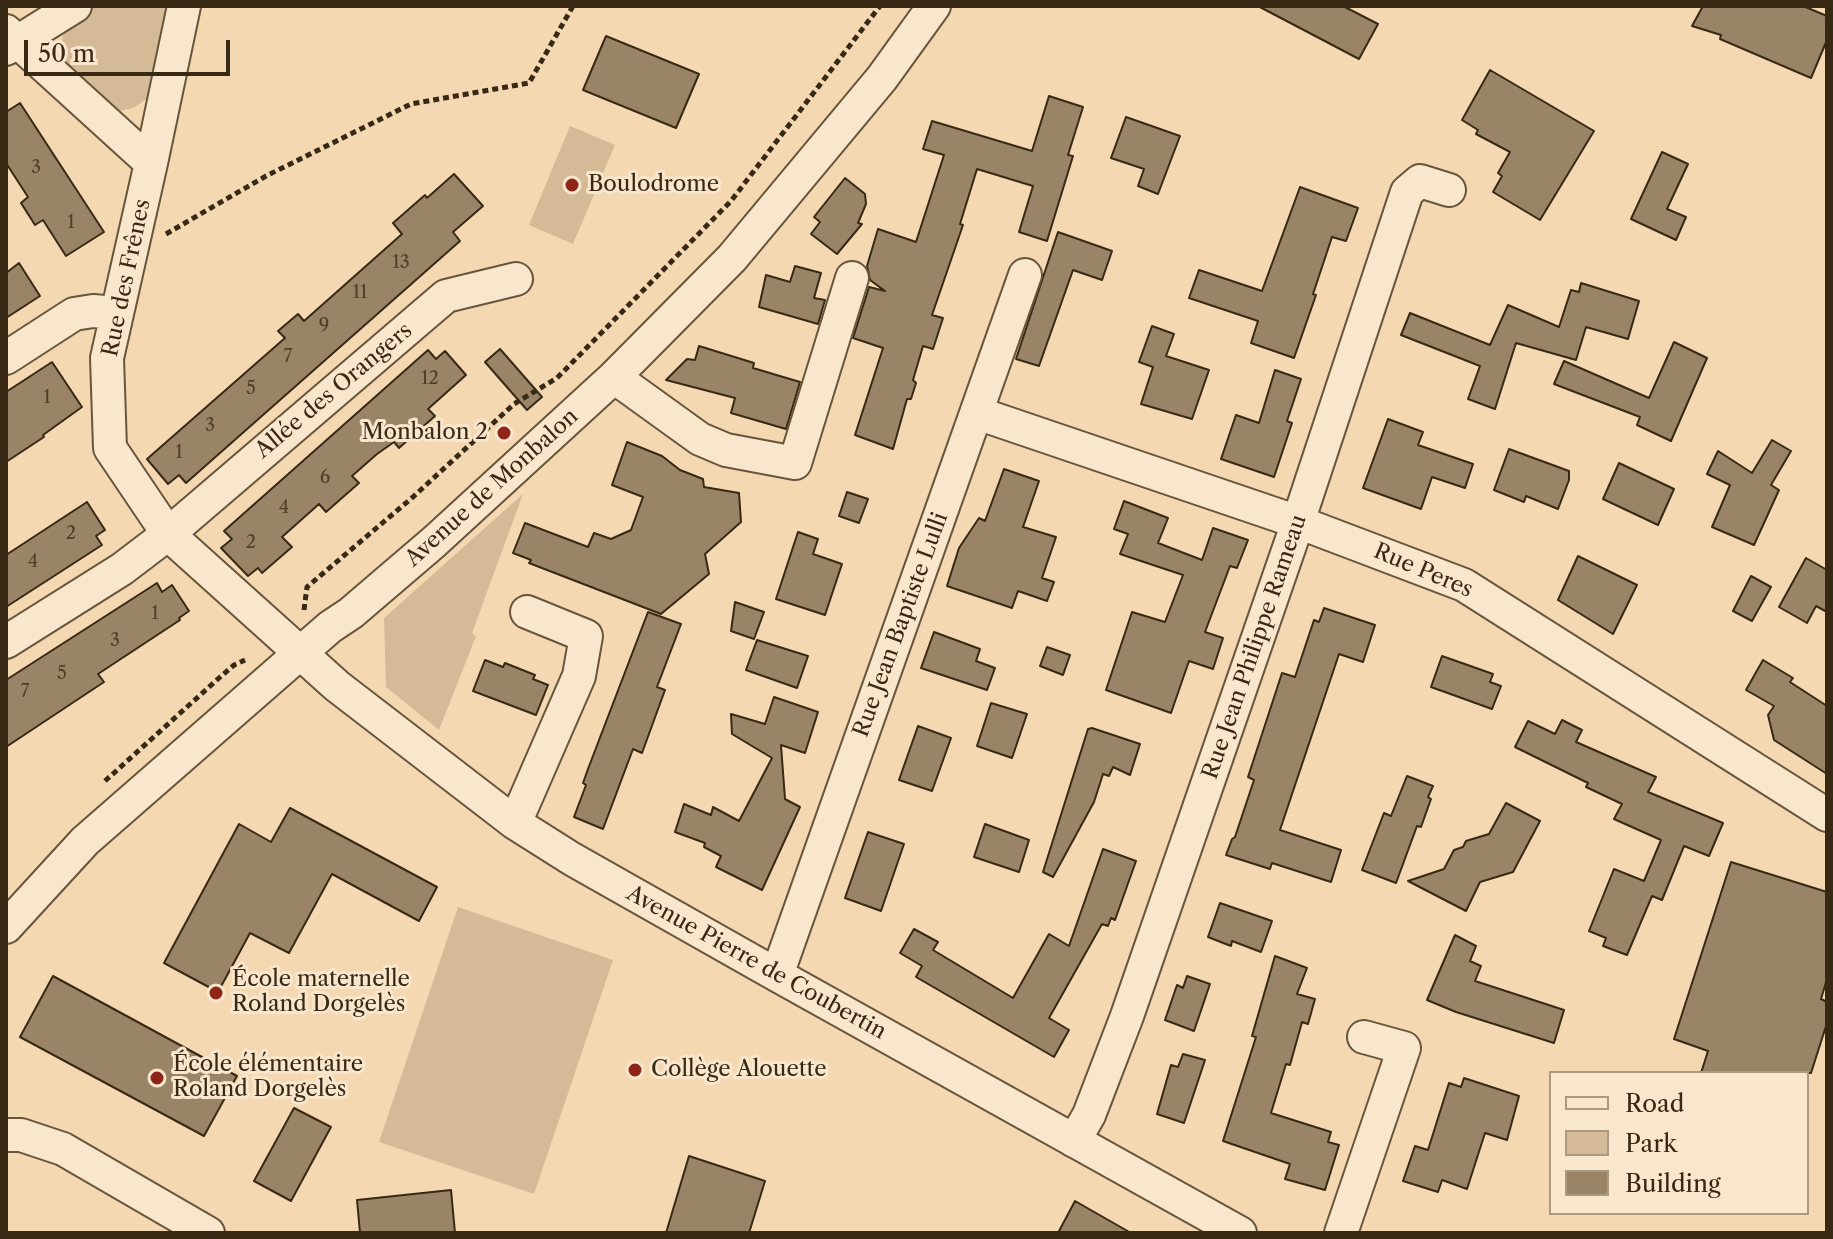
<!DOCTYPE html>
<meta charset="utf-8">
<style>
body{margin:0}
#map{position:relative;width:1833px;height:1239px;overflow:hidden;background:#f4d8b2;font-family:"Libre Caslon Text",serif}
canvas{display:block}
.frame{position:absolute;inset:0;border:8px solid #382915;pointer-events:none}
.legend{position:absolute;left:1549px;top:1071px;width:260px;height:144px;box-sizing:border-box;background:#f8e6cd;border:2px solid #ab9a83;margin:0;padding:10px 14px;list-style:none;font-size:24px;color:#382915}
.legend li{display:flex;align-items:center;gap:16px;height:40px}
.legend b{width:40px;border:2px solid #ab9a83}
.scale{position:absolute;left:24px;top:40px;width:206px;height:36px;box-sizing:border-box;border:4px solid #382915;border-top:0;padding-left:10px;font-size:24px;line-height:28px;white-space:nowrap;color:#382915;-webkit-text-stroke:6px #f8e6cd;paint-order:stroke}
</style>
<div id="map">
<canvas width="1833" height="1239"></canvas>
<div class="frame"></div>
<ul class="legend">
<li><b style="height:10px;background:#f8e6cd"></b>Road</li>
<li><b style="height:22px;background:#d4ba97"></b>Park</li>
<li><b style="height:22px;background:#9a8467"></b>Building</li>
</ul>
<div class="scale">50 m</div>
</div>
<script>
const ctx = document.querySelector('canvas').getContext('2d');
ctx.lineJoin = 'round';
function fillPath(path, color) {
  ctx.fillStyle = color;
  ctx.fill(path, 'evenodd');
}
function toPath(rows) {
  const path = new Path2D();
  for (const r of rows) {
    path.moveTo(r[0], r[1]);
    for (let i = 2; i < r.length; i += 2) path.lineTo(r[i], r[i + 1]);
  }
  return path;
}
function trace(path, color, width, dash) {
  ctx.strokeStyle = color;
  ctx.lineWidth = width;
  ctx.lineCap = dash ? 'butt' : 'round';
  ctx.setLineDash(dash || []);
  ctx.stroke(path);
}
function write(font, color, halo, rows, align = 'center') {
  ctx.font = font + ' "Libre Caslon Text",serif';
  ctx.lineWidth = 6;
  ctx.setLineDash([]);
  ctx.textBaseline = 'middle';
  ctx.strokeStyle = halo;
  ctx.fillStyle = color;
  for (const [text, x, y, turn = 0] of rows) {
    ctx.save();
    ctx.translate(x, y);
    ctx.rotate((+turn || 0) * Math.PI / 180);
    ctx.textAlign = isNaN(turn) ? turn : align;
    if (halo) ctx.strokeText(text, 0, 0);
    ctx.fillText(text, 0, 0);
    ctx.restore();
  }
}
const green = toPath([
 [94,6,163,6,167,11,157,84,148,98,133,108,115,112,62,68,59,48,66,27],
 [570,126,615,145,573,244,529,225],
 [523,494,472,633,476,636,439,730,386,687,384,618],
 [458,907,613,960,534,1194,379,1142]
]);
const building = toPath([
 [1258,6,1343,6,1378,24,1359,59,1258,6],
 [1703,6,1803,6,1827,16,1827,40,1811,78,1720,39,1721,35,1692,26,1703,6],
 [606,36,699,74,676,128,583,90,606,36],
 [1490,70,1594,131,1540,220,1493,192,1502,176,1498,173,1510,152,1476,134,1478,130,1462,120,1490,70],
 [1049,96,1083,107,1068,155,1073,156,1047,241,1019,232,1033,186,977,169,960,224,963,225,932,315,943,318,933,349,923,346,913,380,916,383,911,399,907,399,893,449,855,435,883,348,853,338,869,287,885,291,870,280,867,266,878,229,916,242,944,155,923,149,932,121,1032,151,1049,96],
 [20,103,104,232,66,256,43,220,35,225,21,203,28,197,6,163,6,112,20,103],
 [1126,117,1180,136,1158,194,1138,186,1144,169,1111,158,1126,117],
 [1662,152,1688,164,1667,209,1686,217,1676,240,1631,219,1662,152],
 [454,174,483,206,453,232,460,241,186,483,179,475,168,484,147,459,285,338,278,331,298,314,304,321,402,234,393,223,425,195,427,198,454,174],
 [845,178,865,194,866,204,858,223,862,224,837,254,811,234,820,222,814,217,845,178],
 [1300,187,1358,208,1346,241,1332,237,1313,294,1316,295,1294,358,1251,343,1258,321,1189,298,1199,270,1262,291,1300,187],
 [1058,232,1112,251,1102,280,1073,270,1039,366,1016,359,1058,232],
 [19,263,40,296,6,318,6,273,19,263],
 [795,266,821,273,814,298,825,300,818,324,759,307,766,275,790,282,795,266],
 [1581,283,1639,301,1628,339,1586,327,1576,360,1516,343,1495,409,1468,399,1480,366,1401,335,1410,313,1490,345,1508,305,1559,327,1571,290,1579,292,1581,283],
 [1152,326,1174,334,1166,356,1209,370,1192,419,1141,404,1153,367,1139,362,1152,326],
 [1674,342,1707,358,1671,441,1637,425,1640,417,1554,384,1564,361,1649,398,1674,342],
 [699,346,754,363,753,368,800,382,786,429,731,413,735,398,666,380,687,359,695,360,699,346],
 [500,349,542,397,527,410,485,362,500,349],
 [428,350,436,359,445,351,466,375,428,409,435,416,399,448,394,442,377,454,352,476,359,483,326,512,319,504,282,537,292,547,262,573,258,568,248,576,221,548,232,539,224,531,428,350],
 [52,362,82,407,43,435,44,437,6,462,6,392,52,362],
 [1275,370,1301,379,1287,421,1292,423,1274,477,1221,459,1236,415,1259,423,1275,370],
 [1388,419,1423,432,1418,445,1473,464,1465,488,1432,477,1421,509,1363,488,1388,419],
 [1772,440,1791,451,1771,485,1779,490,1754,545,1712,527,1730,485,1707,474,1718,451,1752,473,1772,440],
 [627,442,662,456,680,470,703,479,704,487,739,493,741,522,705,554,709,574,661,614,529,563,531,560,513,553,525,523,588,547,594,533,611,539,631,530,643,497,612,485,627,442],
 [1509,449,1569,471,1569,480,1558,509,1526,496,1524,502,1494,490,1509,449],
 [1619,463,1674,489,1658,525,1603,499,1619,463],
 [1004,469,1039,481,1023,527,1056,537,1042,578,1054,582,1047,601,1018,591,1012,608,947,586,959,548,979,518,985,521,1004,469],
 [847,492,868,499,859,523,839,516,847,492],
 [1124,501,1168,518,1158,543,1202,560,1213,528,1248,540,1237,568,1230,566,1205,632,1223,638,1213,669,1189,661,1171,713,1106,690,1132,612,1165,622,1183,575,1120,554,1128,534,1114,529,1124,501],
 [87,502,105,530,96,536,102,545,6,607,6,555,87,502],
 [798,532,818,539,813,554,842,564,825,615,776,599,798,532],
 [1578,556,1637,585,1613,634,1558,600,1578,556],
 [1806,558,1827,570,1827,612,1816,606,1807,623,1779,607,1806,558],
 [1751,576,1771,587,1752,621,1733,611,1751,576],
 [157,583,162,592,172,585,189,611,179,618,180,620,98,674,104,682,6,747,6,680,157,583],
 [735,602,764,612,754,639,731,631,735,602],
 [1324,608,1375,625,1363,662,1339,654,1280,830,1341,850,1331,882,1272,863,1270,869,1226,855,1232,839,1235,837,1254,780,1248,777,1282,673,1295,677,1314,620,1319,622,1324,608],
 [648,612,681,624,657,687,665,690,642,753,633,749,603,829,574,817,586,785,583,783,588,769,648,612],
 [934,632,980,649,976,661,995,668,987,690,921,668,934,632],
 [757,640,808,656,797,688,746,670,757,640],
 [1047,647,1070,655,1063,675,1040,666,1047,647],
 [1442,656,1493,674,1490,682,1501,686,1492,709,1431,687,1442,656],
 [485,660,503,667,505,663,535,675,533,679,548,685,536,715,473,691,485,660],
 [1763,660,1793,678,1790,682,1827,706,1827,774,1774,740,1768,715,1774,706,1746,690,1763,660],
 [774,697,818,712,805,753,781,745,785,799,800,807,762,890,716,867,721,856,704,847,705,843,675,832,684,804,711,815,713,807,739,821,772,758,732,734,731,714,765,724,774,697],
 [991,703,1027,714,1012,758,977,746,991,703],
 [1562,720,1582,730,1576,742,1656,777,1648,792,1723,823,1709,856,1684,846,1662,900,1652,896,1627,955,1603,946,1606,938,1589,931,1614,869,1644,881,1661,840,1614,819,1622,804,1586,787,1588,783,1515,747,1528,721,1555,734,1562,720],
 [918,726,951,738,932,791,899,780,918,726],
 [1092,728,1140,744,1130,775,1113,767,1109,776,1103,774,1094,802,1053,877,1043,872,1088,729,1092,728],
 [1407,776,1433,786,1428,797,1431,799,1421,827,1417,826,1396,883,1362,870,1384,813,1391,816,1407,776],
 [1506,803,1540,821,1513,872,1480,882,1466,911,1408,881,1444,869,1454,850,1463,847,1466,841,1489,834,1506,803],
 [290,808,437,887,419,921,332,874,289,953,250,933,218,992,164,963,239,824,271,842,290,808],
 [985,824,1029,840,1019,872,974,857,985,824],
 [868,832,904,844,881,911,845,898,868,832],
 [1103,849,1136,861,1115,920,1111,918,1108,926,1102,924,1049,1018,1069,1030,1054,1057,916,977,922,966,900,953,914,929,938,942,933,950,1013,998,1049,934,1069,946,1103,849],
 [1731,862,1827,892,1827,979,1821,999,1827,1002,1827,1023,1811,1073,1701,1073,1708,1051,1674,1039,1731,862],
 [1220,903,1272,921,1261,952,1232,941,1231,946,1208,937,1220,903],
 [1455,935,1476,946,1470,961,1481,966,1475,981,1564,1010,1554,1043,1456,1012,1427,1000,1455,935],
 [1275,956,1307,968,1297,994,1315,999,1308,1024,1302,1022,1290,1065,1286,1064,1271,1113,1331,1132,1328,1142,1339,1145,1325,1190,1285,1179,1290,1164,1223,1141,1256,1037,1252,1036,1275,956],
 [53,976,237,1076,204,1136,20,1037,53,976],
 [1187,976,1210,984,1194,1031,1165,1020,1177,985,1183,988,1187,976],
 [1183,1054,1205,1060,1184,1123,1157,1114,1171,1065,1178,1067,1183,1054],
 [1464,1078,1519,1096,1507,1140,1485,1133,1467,1189,1442,1180,1438,1192,1403,1181,1415,1146,1428,1150,1449,1083,1461,1087,1464,1078],
 [294,1108,331,1127,291,1201,254,1181,294,1108],
 [689,1156,765,1181,749,1233,666,1233,689,1156],
 [451,1190,455,1233,360,1233,357,1200,451,1190],
 [1075,1201,1131,1233,1058,1233,1075,1201]
]);
const path = toPath([
 [166,234,266,176,411,104,529,83,573,6],
 [304,610,307,587,413,497,514,404,557,378,731,201,880,6],
 [105,781,219,678,234,665,245,660]
]);
const minor = toPath([
 [6,31,151,163,107,358,110,448,168,534,337,686,515,823,572,859,777,975,1240,1233],
 [6,49,75,6],
 [151,163,184,6],
 [6,358,74,314,93,311,116,313],
 [614,377,700,439,726,450,795,463,852,278],
 [977,413,1298,522,1464,585,1827,815],
 [6,642,122,569,168,534,446,296,516,279],
 [515,823,579,676,586,636,527,612],
 [6,927,85,841,330,627,351,613,434,542,614,377,732,258,882,78,934,6],
 [777,975,1025,275],
 [6,1135,21,1135,63,1149,208,1233],
 [1074,1141,1089,1115,1127,1016,1298,522,1407,192,1420,181,1449,190],
 [1341,1233,1404,1048,1364,1037]
]);
const markers = [
 [572,185,8,"#8f2418"],
 [504,433,8,"#8f2418"],
 [216,993,8,"#8f2418"],
 [635,1070,8,"#8f2418"],
 [157,1078,8,"#8f2418"]
];
const numberNames = [
 ["3",36,168],
 ["1",71,223],
 ["13",401,263],
 ["11",360,293],
 ["9",324,326],
 ["7",288,357],
 ["12",430,379],
 ["5",251,389],
 ["1",47,398],
 ["3",210,426],
 ["1",179,453],
 ["6",325,478],
 ["4",284,508],
 ["2",71,534],
 ["2",251,543],
 ["4",33,562],
 ["1",155,614],
 ["3",115,641],
 ["5",62,674],
 ["7",25,692]
];
const poiNames = [
 ["Boulodrome",588,185],
 ["Monbalon 2",488,433,"right"],
 ["École maternelle",232,980],
 ["Roland Dorgelès",232,1005],
 ["École élémentaire",173,1065],
 ["Roland Dorgelès",173,1090],
 ["Collège Alouette",651,1070]
];
const streetNames = [
 ["Rue des Frênes",127,278,-78],
 ["Allée des Orangers",334,391,-40],
 ["Avenue de Monbalon",492,488,-42],
 ["Rue Peres",1423,571,23],
 ["Rue Jean Baptiste Lulli",901,625,-70],
 ["Rue Jean Philippe Rameau",1255,647,-71],
 ["Avenue Pierre de Coubertin",756,963,29]
];
fillPath(green, '#d4ba97');
fillPath(building, '#9a8467');
trace(building, '#382915', 2);
trace(minor, '#67553c', 36);
trace(path, '#382915', 5, [6, 4]);
trace(minor, '#f8e6cd', 32);
for (const [x, y, r, color] of markers) {
  const dot = new Path2D();
  dot.arc(x, y, r, 0, 2 * Math.PI);
  ctx.fillStyle = color;
  ctx.fill(dot);
  trace(dot, '#f8e6cd', 3);
}
write('18px', '#50402a', null, numberNames);
write('22px', '#382915', '#f8e6cd', poiNames, 'left');
write('22px', '#382915', '#f8e6cd', streetNames);
</script>
